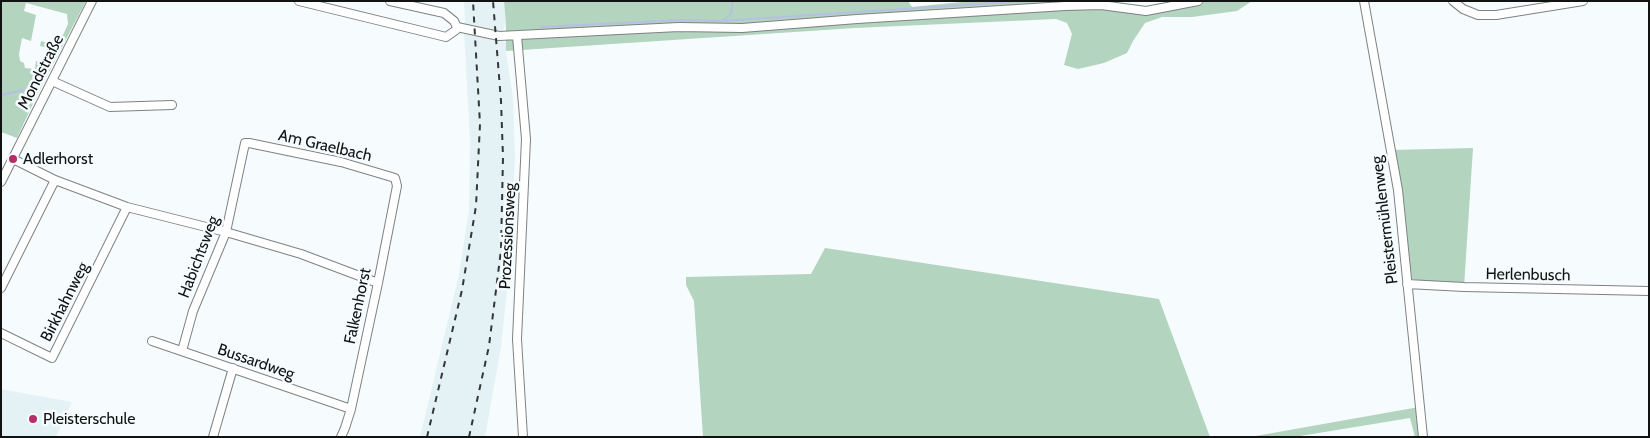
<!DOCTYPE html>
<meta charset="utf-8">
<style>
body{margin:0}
#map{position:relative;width:1650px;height:438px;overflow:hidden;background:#f6fcfd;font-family:Cabin,sans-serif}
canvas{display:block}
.frame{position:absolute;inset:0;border:2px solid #111313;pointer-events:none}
</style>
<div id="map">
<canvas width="1650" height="438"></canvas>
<div class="frame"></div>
</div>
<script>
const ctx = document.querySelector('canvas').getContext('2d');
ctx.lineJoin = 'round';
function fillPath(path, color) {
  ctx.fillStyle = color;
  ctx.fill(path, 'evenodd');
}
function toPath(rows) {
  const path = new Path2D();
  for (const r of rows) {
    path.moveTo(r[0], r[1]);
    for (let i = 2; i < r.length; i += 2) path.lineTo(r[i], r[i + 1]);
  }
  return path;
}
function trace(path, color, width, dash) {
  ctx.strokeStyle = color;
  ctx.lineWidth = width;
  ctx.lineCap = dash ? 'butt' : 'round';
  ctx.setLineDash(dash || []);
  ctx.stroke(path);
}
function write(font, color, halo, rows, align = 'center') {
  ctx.font = font + ' Cabin,sans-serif';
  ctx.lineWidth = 5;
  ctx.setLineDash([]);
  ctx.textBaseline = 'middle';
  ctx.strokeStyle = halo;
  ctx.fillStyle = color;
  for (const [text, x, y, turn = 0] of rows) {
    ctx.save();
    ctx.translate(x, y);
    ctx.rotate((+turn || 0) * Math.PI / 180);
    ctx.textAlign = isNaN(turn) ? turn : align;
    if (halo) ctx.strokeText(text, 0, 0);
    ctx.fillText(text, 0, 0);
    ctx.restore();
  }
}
const built = toPath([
 [464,1,504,1,506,24,502,33,465,24],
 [464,32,506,42,506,51,513,98,515,155,511,252,501,347,485,437,420,437,459,274,469,210,470,141],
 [1,389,72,402,56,437,1,437]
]);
const green = toPath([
 [1,1,86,1,36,97,17,138,1,132],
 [26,3,67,14,68,24,58,46,41,41,40,46,56,50,53,57,47,64,36,61,35,69,25,68,24,63,20,61,19,54,22,38,31,41,36,15,24,11],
 [504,1,908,1,912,7,971,1,1108,1,1151,8,1178,1,1252,1,1237,11,1192,17,1162,17,1145,23,1133,41,1127,53,1104,63,1078,69,1064,65,1072,34,1067,23,1056,19,855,28,506,51,506,24],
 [1473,148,1464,287,1407,284,1391,150],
 [825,248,1159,299,1210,437,703,437,694,301,686,285,686,277,811,274],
 [1419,407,1424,437,1415,437,1410,418,1294,437,1250,437]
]);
const stream = toPath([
 [722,21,731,14,733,1],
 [541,27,682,20,722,21,1023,1],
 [1,95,39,87]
]);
const minor = toPath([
 [299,1,446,37,456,30,457,27,454,21,444,13,390,1],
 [1364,1,1398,190,1423,437],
 [1453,1,1463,9,1478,15,1496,15,1583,1],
 [457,27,499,36,679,27,742,28,857,19,1065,6,1101,5,1146,11,1198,1],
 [517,36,526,139,517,339,523,437],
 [52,81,110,107,172,105],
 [13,159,55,180,127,207,226,232,301,254,378,283],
 [1,182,92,1],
 [1407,284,1464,287,1649,291],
 [1,288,55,180],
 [1,333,52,358,127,207],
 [152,341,351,409],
 [182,351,193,311,226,232,245,143,249,143,341,162,395,178,397,186,378,283,351,409,345,428,341,437],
 [213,437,233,368]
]);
const rail = toPath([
 [427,437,462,290,476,206,480,124,473,1],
 [469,437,489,346,501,250,503,157,501,101,493,1]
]);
const markers = [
 [13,159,5,"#b82d68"],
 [33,419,5,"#b82d68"]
];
const streetNames = [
 ["Mondstraße",41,72,-63],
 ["Am Graelbach",325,146,13],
 ["Pleistermühlenweg",1385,220,-97],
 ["Prozessionsweg",508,236,-87],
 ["Habichtsweg",199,257,-69],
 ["Herlenbusch",1528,275,1],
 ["Birkhahnweg",65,302,-63],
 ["Falkenhorst",358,306,-78],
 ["Bussardweg",256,362,19]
];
const poiNames = [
 ["Adlerhorst",23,159],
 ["Pleisterschule",43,419]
];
fillPath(built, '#e4f2f6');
fillPath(green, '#b3d4be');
trace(stream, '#b6c0e2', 2);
trace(minor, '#7d8283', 10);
trace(minor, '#fff', 8);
trace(rail, '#343737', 2, [6, 6]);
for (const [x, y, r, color] of markers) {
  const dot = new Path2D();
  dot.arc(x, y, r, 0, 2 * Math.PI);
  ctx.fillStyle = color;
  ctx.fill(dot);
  trace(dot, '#f6fcfd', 2);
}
write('16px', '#111313', '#f6fcfd', streetNames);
write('16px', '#111313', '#f6fcfd', poiNames, 'left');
</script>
